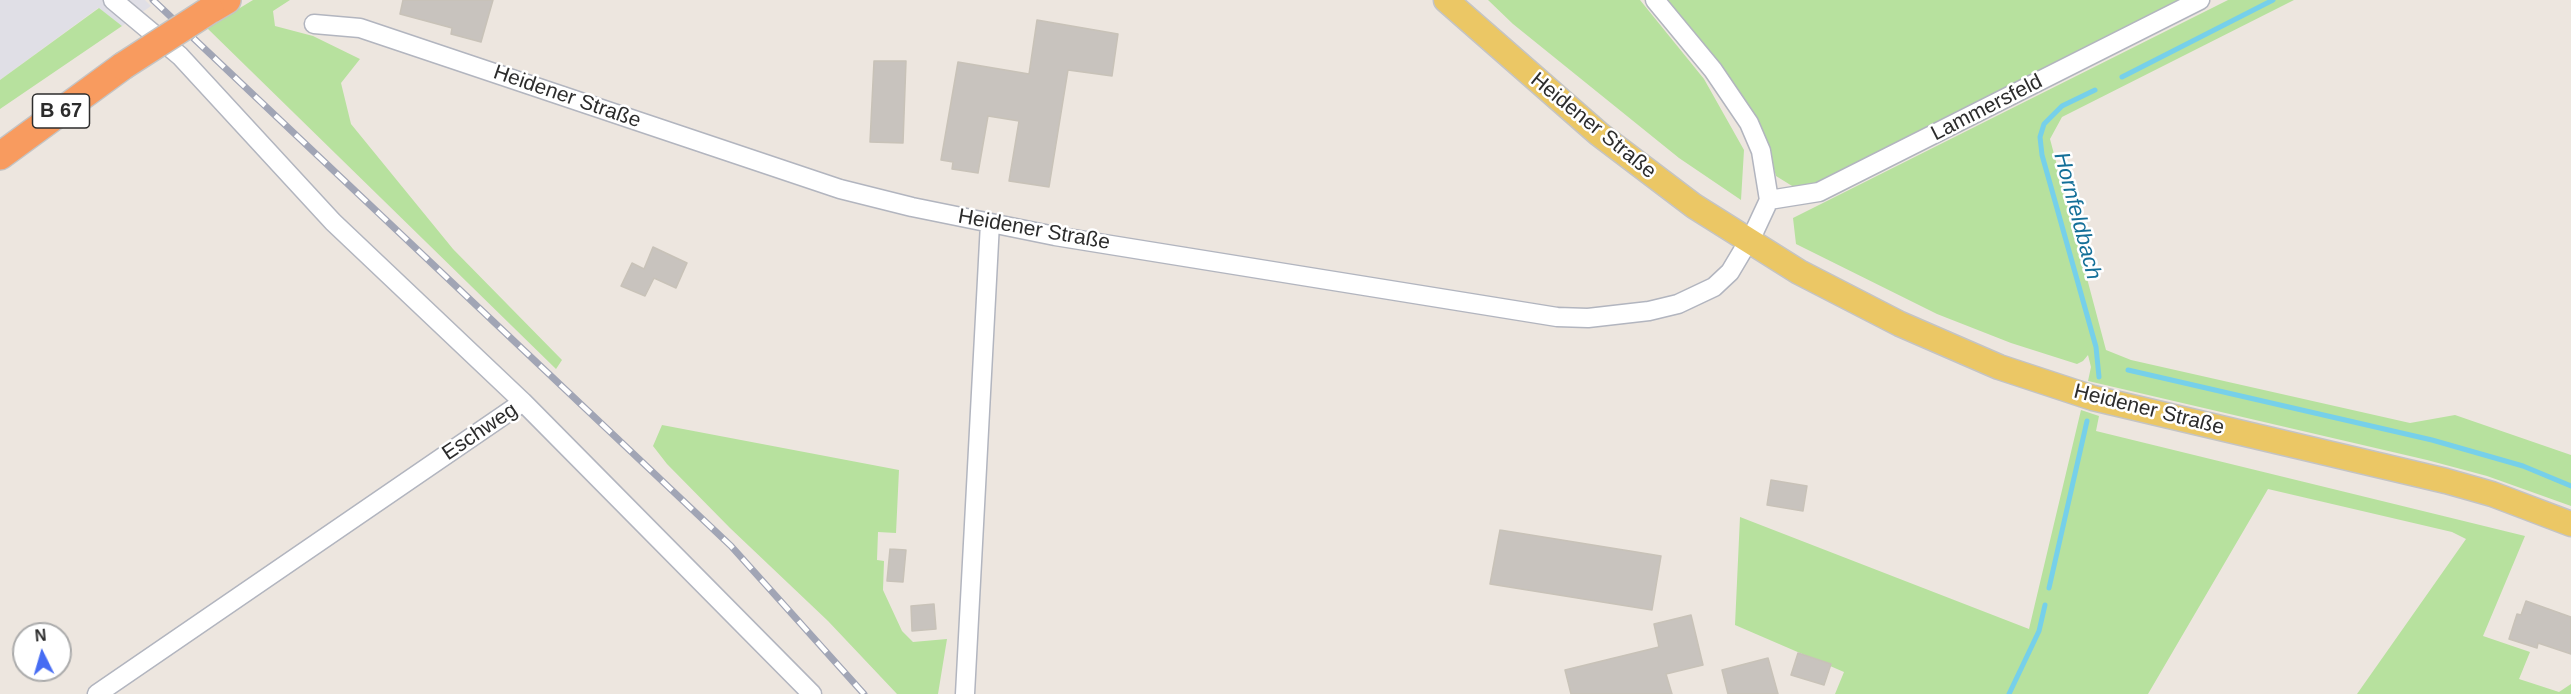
<!DOCTYPE html>
<meta charset="utf-8">
<style>
body{margin:0}
#map{position:relative;width:2571px;height:694px;overflow:hidden;background:#ede6df;font-family:Helvetica,sans-serif}
canvas{display:block}
.north{position:absolute;left:12px;top:622px;width:60px;height:60px;box-sizing:border-box;background:#fff;border:2px solid #ababab;border-radius:50%;rotate:355deg;font-size:16px;font-weight:700;line-height:24px;text-align:center;color:#2c2c2c}
.north::after{content:'';display:block;margin:auto;width:21px;height:27px;background:#466cf3;clip-path:polygon(50% 0,100% 100%,50% 72%,0 100%)}
</style>
<div id="map">
<canvas width="2571" height="694"></canvas>
<div class="north">N</div>
</div>
<script>
const ctx = document.querySelector('canvas').getContext('2d');
ctx.lineJoin = 'round';
function fillPath(path, color) {
  ctx.fillStyle = color;
  ctx.fill(path, 'evenodd');
}
function toPath(rows) {
  const path = new Path2D();
  for (const r of rows) {
    path.moveTo(r[0], r[1]);
    for (let i = 2; i < r.length; i += 2) path.lineTo(r[i], r[i + 1]);
  }
  return path;
}
function trace(path, color, width, dash) {
  ctx.strokeStyle = color;
  ctx.lineWidth = width;
  ctx.lineCap = dash ? 'butt' : 'round';
  ctx.setLineDash(dash || []);
  ctx.stroke(path);
}
function write(font, color, halo, rows, align = 'center') {
  ctx.font = font + ' Helvetica,sans-serif';
  ctx.lineWidth = 5;
  ctx.setLineDash([]);
  ctx.textBaseline = 'middle';
  ctx.strokeStyle = halo;
  ctx.fillStyle = color;
  for (const [text, x, y, turn = 0] of rows) {
    ctx.save();
    ctx.translate(x, y);
    ctx.rotate((+turn || 0) * Math.PI / 180);
    ctx.textAlign = isNaN(turn) ? turn : align;
    if (halo) ctx.strokeText(text, 0, 0);
    ctx.fillText(text, 0, 0);
    ctx.restore();
  }
}
const industrial = toPath([
 [0,0,145,0,151,6,122,26,98,8,0,80]
]);
const green = toPath([
 [253,0,290,0,273,11,275,26,313,36,360,59,341,83,351,124,453,249,562,360,556,369,207,28],
 [1488,0,1640,0,1704,79,1744,150,1741,200,1679,158,1513,24],
 [1664,0,2185,0,1822,182,1797,189,1776,176,1768,148,1747,103],
 [2228,0,2294,0,2062,117,2050,139,2106,350,2131,360,2410,423,2455,415,2571,455,2571,506,2487,476,2427,460,2088,381,2091,367,2088,355,2083,361,2077,364,2011,343,1937,314,1796,244,1793,218],
 [99,8,122,26,0,109,0,80],
 [2081,410,2099,416,2096,431,2525,536,2483,636,2530,652,2519,679,2559,692,2571,684,2571,694,2357,694,2466,539,2452,532,2268,489,2148,694,1835,694,1844,672,1735,625,1740,517,2029,629],
 [662,425,899,470,896,533,878,532,877,560,884,561,883,590,902,631,913,642,947,639,938,694,897,694,828,621,730,528,667,464,653,446]
]);
const stream = toPath([
 [2122,77,2273,0],
 [2095,90,2062,106,2044,124,2040,137,2042,155,2096,347,2099,377],
 [2128,370,2432,440,2523,466,2571,486],
 [2049,588,2087,421],
 [2009,694,2039,631,2045,605]
]);
const building = toPath([
 [403,0,493,0,481,42,451,34,452,28,400,14,403,0],
 [1037,20,1118,34,1112,76,1068,70,1049,187,1009,181,1019,121,988,116,978,173,952,169,953,162,941,160,958,62,1029,74,1037,20],
 [874,61,906,61,903,143,870,142,874,61],
 [653,247,687,263,676,288,654,278,645,296,621,286,632,263,644,269,653,247],
 [1771,480,1807,486,1803,511,1767,505,1771,480],
 [1500,530,1661,556,1652,610,1490,584,1500,530],
 [890,549,906,550,903,582,887,581,890,549],
 [2526,601,2571,617,2571,654,2538,643,2537,648,2509,639,2517,614,2521,615,2526,601],
 [934,604,936,629,912,631,911,606,934,604],
 [1691,615,1703,665,1666,674,1672,694,1571,694,1565,670,1659,647,1654,624,1691,615],
 [1798,653,1831,664,1824,685,1791,675,1798,653],
 [1768,658,1778,694,1728,694,1722,670,1768,658]
]);
const minor = toPath([
 [113,0,180,56,333,222,523,402],
 [314,24,360,28,840,189,912,207,1055,236,1557,317,1588,318,1649,311,1678,304,1714,287,1730,272,1755,230,1769,200,1761,151,1749,123,1713,70,1655,0],
 [1769,200,1819,192,2200,0],
 [97,694,523,402,812,694],
 [965,694,990,223]
]);
const major = toPath([
 [1446,0,1599,134,1694,206,1799,272,1900,324,1999,367,2093,398,2446,481,2492,494,2571,524]
]);
const highway = toPath([
 [210,10,227,0],
 [0,156,123,66]
]);
const rail = toPath([
 [153,0,731,546,864,694]
]);
const highwayBridge = toPath([
 [123,66,210,10]
]);
const shields = [
 [61,111,57]
];
const shieldNames = [
 ["B 67",61,111]
];
const streetNames = [
 ["Heidener Straße",567,97,19],
 ["Lammersfeld",1987,108,-27],
 ["Heidener Straße",1593,126,39],
 ["Heidener Straße",1034,230,10],
 ["Heidener Straße",2149,410,14],
 ["Eschweg",480,432,-34]
];
const waterNames = [
 ["Hornfeldbach",2077,216,75]
];
fillPath(industrial, '#e0dfe6');
fillPath(green, '#b7e19e');
trace(stream, '#76d0ea', 5);
fillPath(building, '#c8c3be');
trace(building, '#c8c2b8', 1.5);
trace(minor, '#b2b5bf', 21);
trace(major, '#c4c4c4', 27);
trace(highway, '#c4c4c4', 30);
trace(minor, '#fff', 18);
trace(major, '#ebc765', 24);
trace(highway, '#f89b5f', 27);
trace(rail, '#a1a5b5', 7);
trace(rail, '#fff', 4.5, [14]);
trace(highwayBridge, '#c4c4c4', 30, []);
trace(highwayBridge, '#f89b5f', 27);
for (const [x, y, w] of shields) {
  const box = new Path2D();
  box.roundRect(x - w / 2, y - 17, w, 34, 4.5);
  ctx.fillStyle = '#fff';
  ctx.fill(box);
  trace(box, '#2c2c2c', 1.5);
}
write('bold 20px', '#2c2c2c', null, shieldNames);
write('21px', '#2c2c2c', '#fff', streetNames);
write('italic 22px', '#136f98', '#fff', waterNames);
</script>
